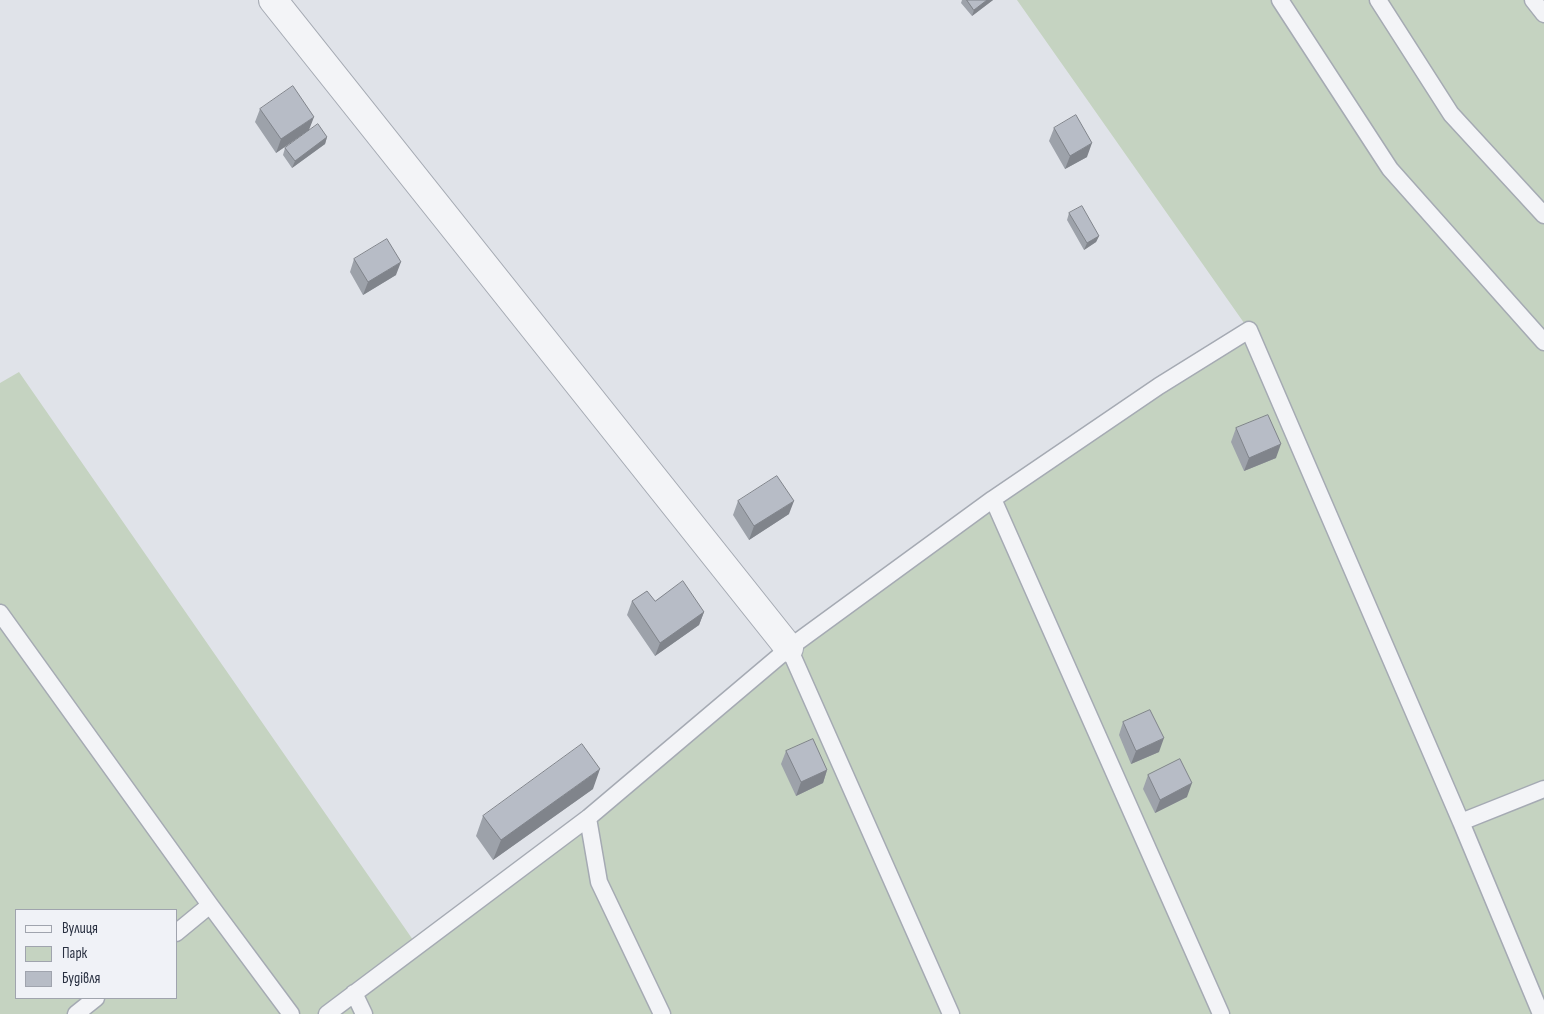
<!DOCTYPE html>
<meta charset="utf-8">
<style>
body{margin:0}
#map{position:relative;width:1544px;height:1014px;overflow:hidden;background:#e0e3e9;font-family:"Sofia Sans Condensed",sans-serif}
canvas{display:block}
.legend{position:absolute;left:15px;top:909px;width:162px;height:90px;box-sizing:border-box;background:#f0f2f7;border:1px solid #a0a4ae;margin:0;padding:6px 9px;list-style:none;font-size:15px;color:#293041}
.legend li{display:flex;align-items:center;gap:10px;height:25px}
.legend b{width:25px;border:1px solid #a0a4ae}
</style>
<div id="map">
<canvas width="1544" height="1014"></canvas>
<ul class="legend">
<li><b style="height:6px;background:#f3f4f7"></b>Вулиця</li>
<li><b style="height:14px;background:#c5d3c1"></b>Парк</li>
<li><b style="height:14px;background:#b7bcc6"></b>Будівля</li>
</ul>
</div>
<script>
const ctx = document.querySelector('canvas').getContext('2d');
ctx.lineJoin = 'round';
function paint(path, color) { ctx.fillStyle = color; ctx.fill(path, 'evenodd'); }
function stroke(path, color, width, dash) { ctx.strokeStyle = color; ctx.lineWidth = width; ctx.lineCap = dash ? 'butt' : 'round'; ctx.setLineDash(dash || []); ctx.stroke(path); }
paint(new Path2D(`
 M1017,0H1544V1014H0V383L19,372L420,950L786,661L1159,386L1249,330ZM16,910H176V998H16Z`), '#c5d3c1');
const lane = new Path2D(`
 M1280,0L1390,169L1544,342
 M1378,0L1451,114L1544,215
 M1533,0L1544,14
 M993,499L1221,1014
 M0,613L210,905L291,1014
 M789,648L951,1014
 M588,818L599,882L662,1014
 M176,933L210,905
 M354,993L364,1014
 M76,1014L96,998
 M327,1014L588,818L789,648L993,499L1159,386L1249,330L1461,822
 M1541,1014L1461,822L1544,789`);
const street = new Path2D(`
 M273,0L789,648`);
stroke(lane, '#a5aab3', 19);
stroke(street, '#a5aab3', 30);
stroke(lane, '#f3f4f7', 16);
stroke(street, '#f3f4f7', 28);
paint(new Path2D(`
 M962,0H993L972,16L961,3Z
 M260,109L309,130L276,153L255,122Z
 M1054,128L1087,157L1065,169L1049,141Z
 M327,137L325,144L292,168L283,155L285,148Z
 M1069,213L1099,236L1096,242L1084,250L1067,220Z
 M354,259L396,275L363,295L350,272Z
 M1236,428L1276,458L1244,471L1231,442Z
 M738,501L789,514L749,540L733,515Z
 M632,601H655L704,612L699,625L655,656L627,615Z
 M1123,722L1159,752L1131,764L1119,735Z
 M786,751L827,770L823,783L796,796L781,764Z
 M1148,775L1187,797L1155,813L1143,789Z
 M593,789L493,860L476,836L483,816Z`), '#9da2aa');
paint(new Path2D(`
 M987,0H993L972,16L974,10Z
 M314,117L309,130L276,153L281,139Z
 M327,137L325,144L292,168L295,161Z
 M1092,143L1087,157L1065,169L1070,156Z
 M1099,236L1096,242L1084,250L1087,243Z
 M401,262L396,275L363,295L368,282Z
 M1281,444L1276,458L1244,471L1249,458Z
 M794,501L789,514L749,540L754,526Z
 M704,612L699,625L655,656L660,643Z
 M1164,738L1159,752L1131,764L1136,751Z
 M600,769L593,789L493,860L501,840Z
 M827,770L823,783L796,796L801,782Z
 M1192,783L1187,797L1155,813L1160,800Z`), '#80848b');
const building = new Path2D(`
 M967,0H987L974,10Z
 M293,86L314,117L281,139L260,109Z
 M1076,115L1092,143L1070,156L1054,128Z
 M318,124L327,137L295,161L285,148Z
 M1082,206L1099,236L1087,243L1069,213Z
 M387,239L401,262L368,282L354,259Z
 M1268,415L1281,444L1249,458L1236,428Z
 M777,476L794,501L754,526L738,501Z
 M683,581L704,612L660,643L632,601L647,591L655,601Z
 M1150,710L1164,738L1136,751L1123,722Z
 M813,739L827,770L801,782L786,751Z
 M582,744L600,769L501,840L483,816Z
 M1180,759L1192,783L1160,800L1148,775Z`);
paint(building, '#b7bcc6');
stroke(building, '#80848b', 1);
</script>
